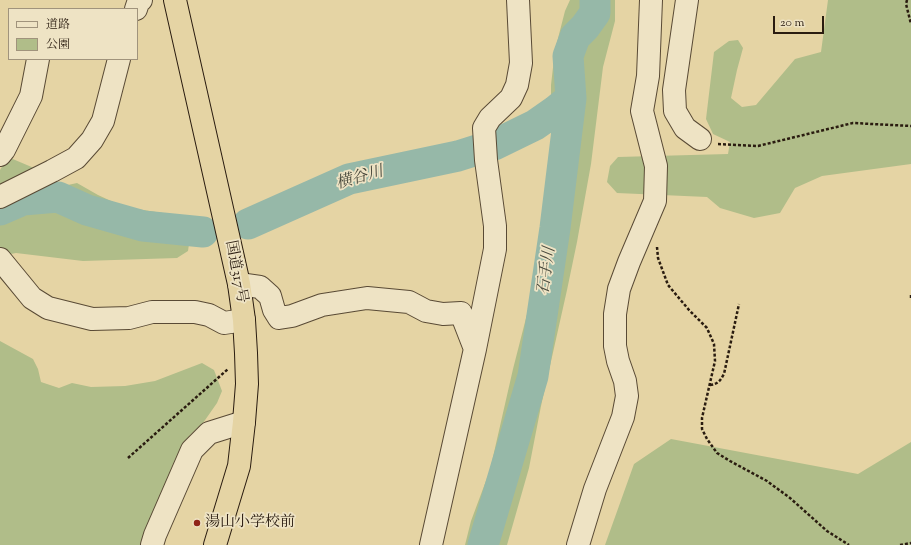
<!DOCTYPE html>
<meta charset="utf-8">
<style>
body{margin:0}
#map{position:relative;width:911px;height:545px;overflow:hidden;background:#e5d4a4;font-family:"Sorts Mill Goudy","Noto Serif JP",serif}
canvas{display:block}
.legend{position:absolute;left:8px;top:8px;width:130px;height:52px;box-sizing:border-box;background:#eee3c4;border:1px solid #a0937c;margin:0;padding:5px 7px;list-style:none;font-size:12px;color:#2a1c10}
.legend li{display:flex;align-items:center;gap:8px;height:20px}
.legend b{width:20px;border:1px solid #a0937c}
.scale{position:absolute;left:773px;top:16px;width:51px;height:18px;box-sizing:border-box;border:2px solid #2a1c10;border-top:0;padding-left:5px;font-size:12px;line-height:14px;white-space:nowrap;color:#2a1c10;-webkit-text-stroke:3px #eee3c4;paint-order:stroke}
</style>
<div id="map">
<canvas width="911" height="545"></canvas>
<ul class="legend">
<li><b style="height:5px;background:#eee3c4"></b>道路</li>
<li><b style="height:11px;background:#b0bd89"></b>公園</li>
</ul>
<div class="scale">20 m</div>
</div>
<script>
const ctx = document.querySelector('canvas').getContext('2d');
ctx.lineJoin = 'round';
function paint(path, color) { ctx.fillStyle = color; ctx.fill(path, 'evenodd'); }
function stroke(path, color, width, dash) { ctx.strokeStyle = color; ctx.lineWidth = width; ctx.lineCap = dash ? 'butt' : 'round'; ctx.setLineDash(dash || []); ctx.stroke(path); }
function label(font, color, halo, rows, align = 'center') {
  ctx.font = font + ' "Sorts Mill Goudy","Noto Serif JP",serif'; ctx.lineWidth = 3.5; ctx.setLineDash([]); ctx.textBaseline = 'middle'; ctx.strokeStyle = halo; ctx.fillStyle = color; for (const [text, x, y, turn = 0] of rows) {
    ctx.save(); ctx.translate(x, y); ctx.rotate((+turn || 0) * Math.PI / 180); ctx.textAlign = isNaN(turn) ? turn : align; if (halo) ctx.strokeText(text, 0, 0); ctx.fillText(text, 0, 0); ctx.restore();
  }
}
paint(new Path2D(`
 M570,0H615V21L603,67L591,164L577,242L567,290L541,406L529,468L507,545H465L471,521L490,470L513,369L536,279L547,207L553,156L551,133V85L555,50L565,11Z
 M828,0H911V164L822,176L795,188L780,213L754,218L720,208L707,197L617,193L607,182L610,166L618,157L728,154L730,142L713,134L706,119L714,52L729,41L738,40L743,48L737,70L731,98L742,107L756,105L795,59L821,52Z
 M8,157L34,168L36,186L45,190L77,183L98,195L124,207L169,214L186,221L189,244L188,251L177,258L83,261L16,253L0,256V170Z
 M0,341L33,359L38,369L41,382L59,388L72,383L91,387L125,386L155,381L202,363L214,370L222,391L217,403L203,423L190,435L173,464L159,505L146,545H0Z
 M671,439L858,474L911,442V545H605L634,464Z`), '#b0bd89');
stroke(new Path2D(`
 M494,145L535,125L555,111L571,98
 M0,210L23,200L58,197L87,210L143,226L203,232
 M248,224L349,179L458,156L477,150
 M483,545L533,376L555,228L571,98L568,56L575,37L585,27L595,13V0`), '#96b8a8', 31);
const minor = new Path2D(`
 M687,0L674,90L675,111L685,128L700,139
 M136,9L139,0H141
 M0,155L4,150L31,96L38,59
 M0,197L52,171L76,158L92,140L103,121L119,59
 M0,259L32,298L48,308L92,319L129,318L152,312H195L209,315L224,323L244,320
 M239,284L260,287L270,296L274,310L279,318L292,316L322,305L367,298L409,302L426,311L443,314L461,313L475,349
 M152,545L155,535L192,450L209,433L244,422
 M431,545L475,349L495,249V226L486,160L484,128L490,118L511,98L517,85L521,63L518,0
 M578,545L595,489L623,417L627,396L625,381L618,361L615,346V314L619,289L629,262L655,201L656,166L642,111L648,76L651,0`);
const highway = new Path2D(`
 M175,0L239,284L244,320L246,353L247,384L244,422L239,466L215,545`);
stroke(minor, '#594a35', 24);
stroke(highway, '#2a1c10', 24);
stroke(new Path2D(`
 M907,0L906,4L911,24
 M718,144L758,146L853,123L911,126
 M657,247L658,258L668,285L689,310L707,328L714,344L715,361L702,418V429L707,439L717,453L730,461L767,481L790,498L827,531L849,545
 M911,295V298
 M710,385C718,384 720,381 724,374L739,304
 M128,458L228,369
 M900,545L911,543`), '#2a1c10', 2.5, [3, 2]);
stroke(minor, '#eee3c4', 22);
stroke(highway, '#e5d4a4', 22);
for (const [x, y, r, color] of [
 [197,523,4,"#8f2418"]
]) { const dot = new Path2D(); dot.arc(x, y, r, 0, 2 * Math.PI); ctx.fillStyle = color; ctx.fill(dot); stroke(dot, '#eee3c4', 1.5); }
label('15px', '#2a1c10', '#eee3c4', [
 ["国道317号",235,272,79]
]);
label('15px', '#2a1c10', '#eee3c4', [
 ["湯山小学校前",205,523]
], 'left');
label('italic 16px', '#4a4b3e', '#eee3c4', [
 ["横谷川",360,179,-16],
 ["石手川",548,271,-82]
]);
</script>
